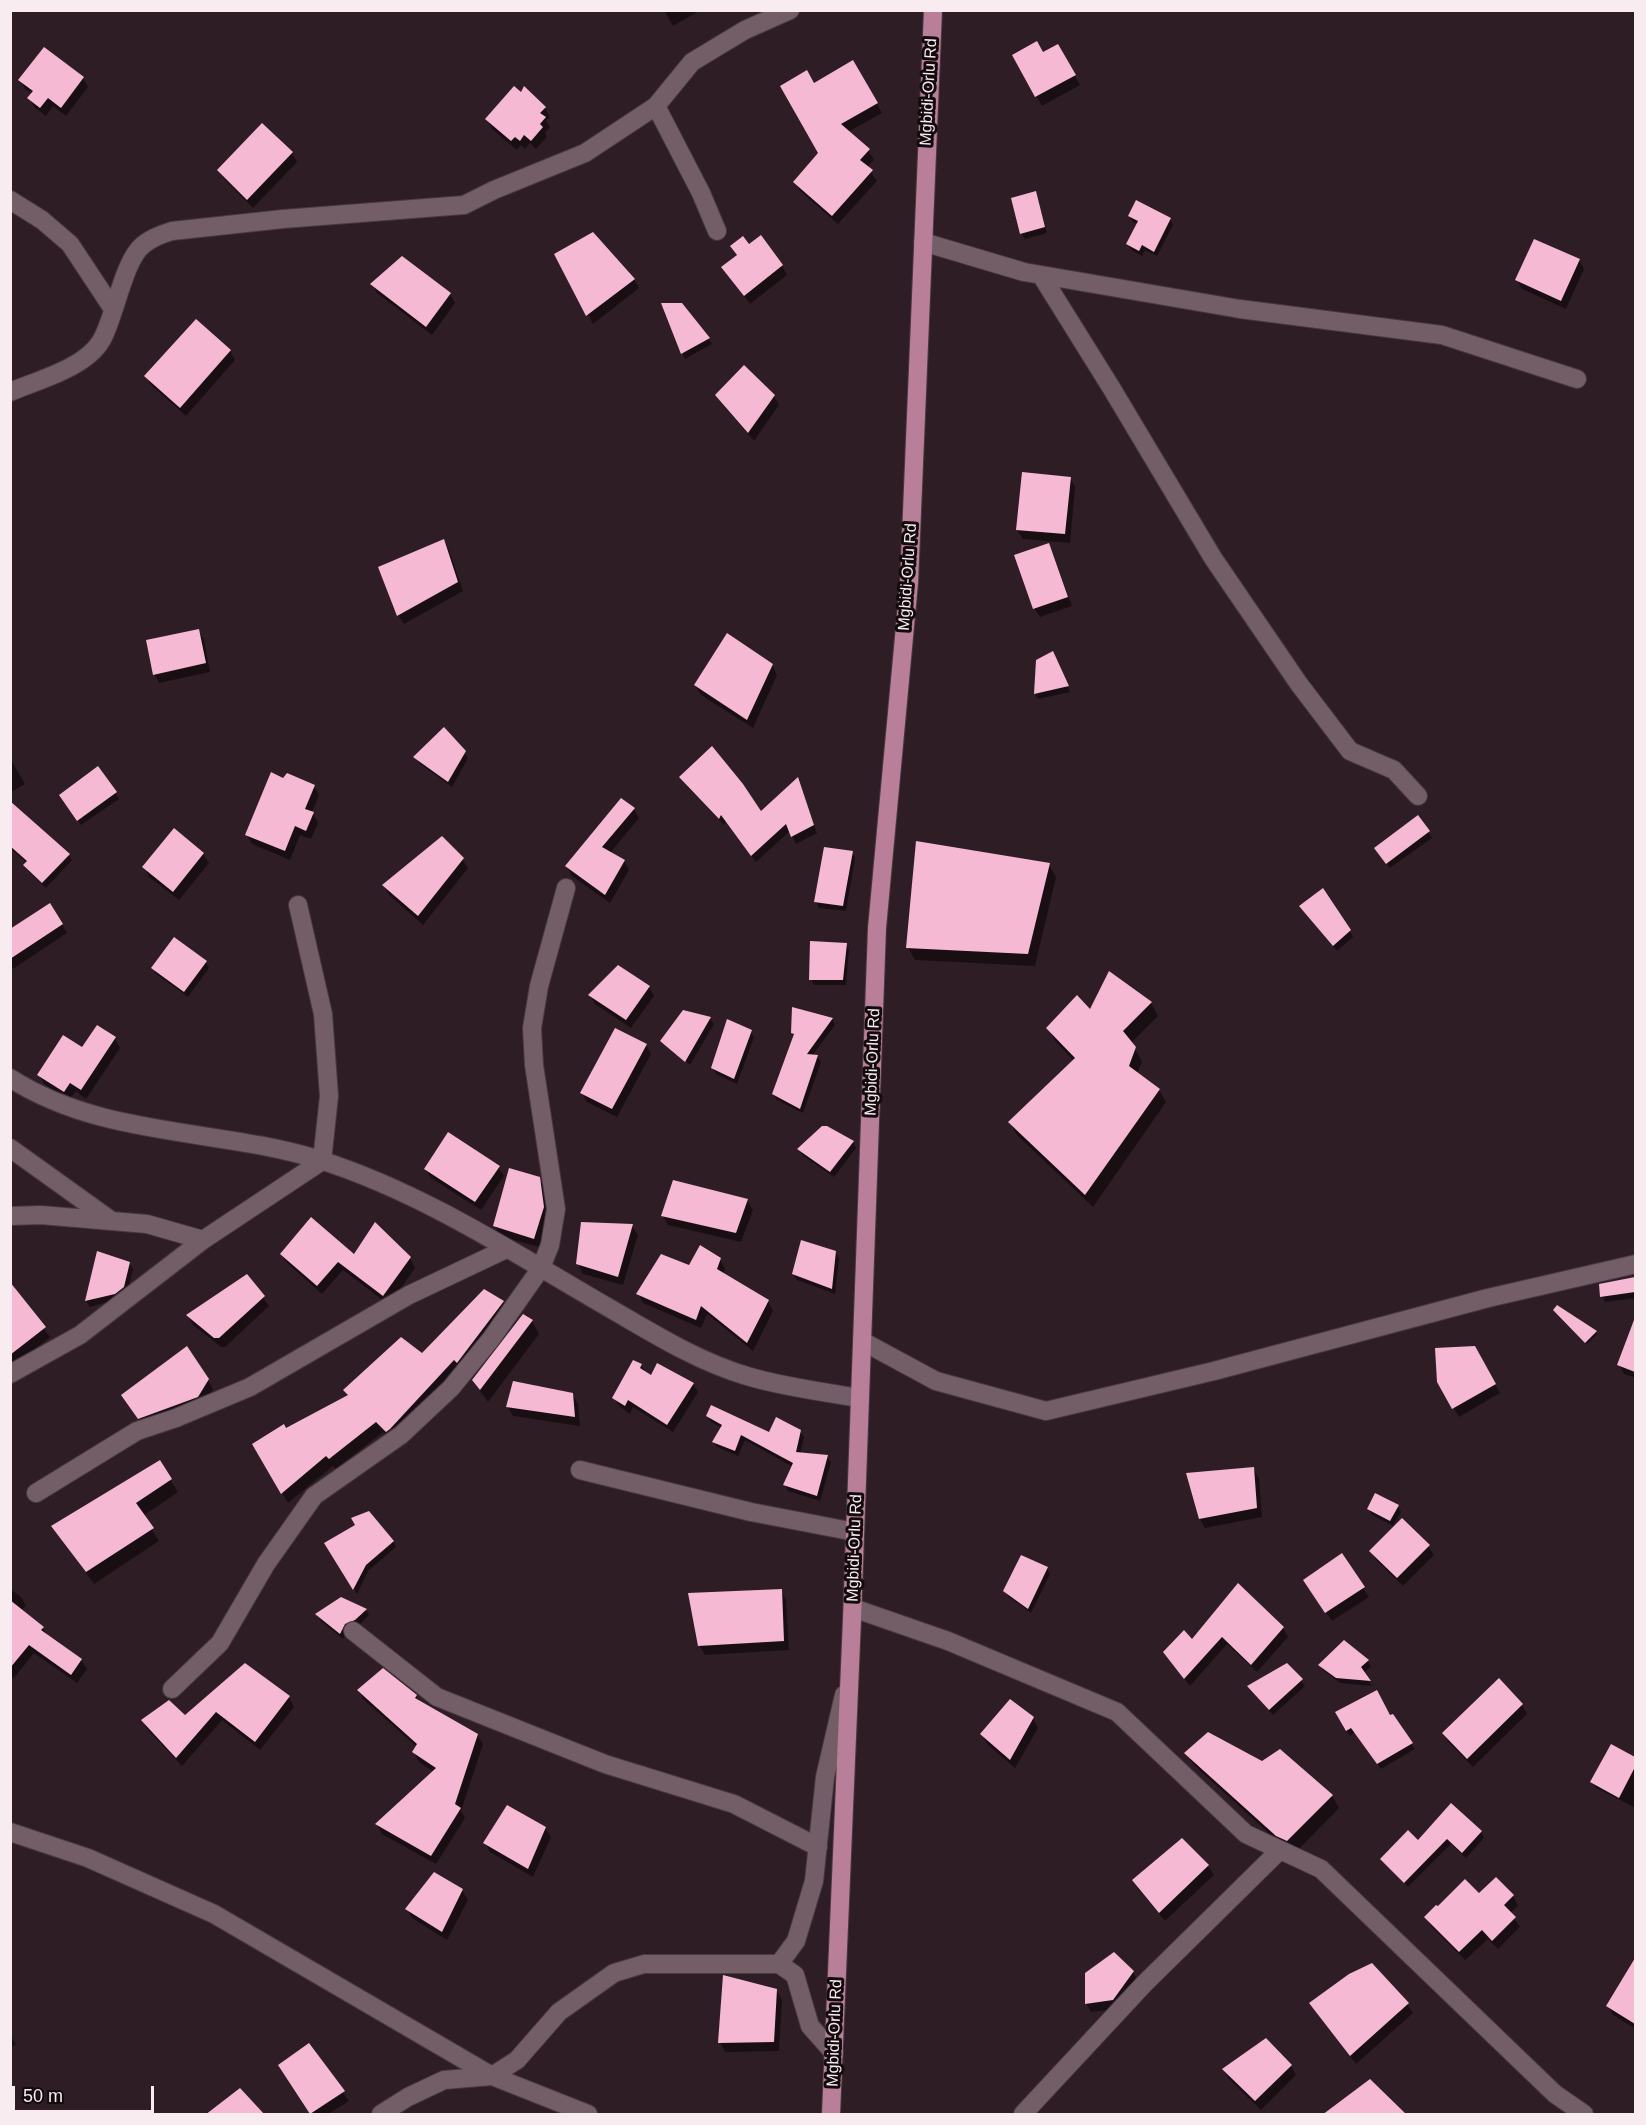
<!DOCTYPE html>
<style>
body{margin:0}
#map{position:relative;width:1646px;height:2125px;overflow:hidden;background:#2f1d25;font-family:Helvetica,sans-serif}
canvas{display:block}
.frame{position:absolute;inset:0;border:12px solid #f8ecf0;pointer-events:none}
.scale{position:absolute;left:12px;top:2086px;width:142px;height:27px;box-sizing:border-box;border:3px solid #f8ecf0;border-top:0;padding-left:8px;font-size:18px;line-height:21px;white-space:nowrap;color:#f8ecf0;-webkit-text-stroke:4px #120a0d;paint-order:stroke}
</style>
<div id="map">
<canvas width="1646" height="2125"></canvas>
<div class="frame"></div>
<div class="scale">50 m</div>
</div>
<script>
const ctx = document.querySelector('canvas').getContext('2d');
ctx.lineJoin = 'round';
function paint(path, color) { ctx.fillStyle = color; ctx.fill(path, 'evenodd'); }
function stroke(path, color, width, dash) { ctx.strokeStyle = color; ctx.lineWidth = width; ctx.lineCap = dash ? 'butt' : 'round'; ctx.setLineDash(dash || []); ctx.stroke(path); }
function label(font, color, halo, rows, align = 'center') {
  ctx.font = font + ' Helvetica,sans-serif'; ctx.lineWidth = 6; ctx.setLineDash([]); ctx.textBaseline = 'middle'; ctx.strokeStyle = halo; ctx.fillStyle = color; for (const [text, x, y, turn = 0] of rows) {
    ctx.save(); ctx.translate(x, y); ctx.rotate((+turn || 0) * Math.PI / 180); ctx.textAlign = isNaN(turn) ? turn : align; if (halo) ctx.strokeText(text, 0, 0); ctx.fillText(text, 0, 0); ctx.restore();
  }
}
paint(new Path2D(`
 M664,10H701L673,26Z
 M1058,46L1080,85L1042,106L1014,56L1043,54Z
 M853,62L882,113L848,132L868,150L874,160L867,167L877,181L838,224L800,191L795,182L820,153L814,85Z
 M83,78L88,87L66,116L53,106L46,116L35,108L29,98L32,94L25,89L20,80Z
 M545,108L550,117L546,121L550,127L545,133L547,137L536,149L530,143L525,149L521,145L517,150L492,129L487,119Z
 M262,125L292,153L297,162L253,208L224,179L218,170Z
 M1035,193L1038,199L1047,233L1025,239L1021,233Z
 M1129,216L1170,219L1173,225L1157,256L1145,250L1142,256L1131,250L1128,244L1138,224L1133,222Z
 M749,246L782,266L787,275L750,304L723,267L737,256L732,247Z
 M556,255L634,279L639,288L593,324Z
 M1579,260L1584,269L1566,309L1522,289L1517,280Z
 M372,284L450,294L455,303L432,335L377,293Z
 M663,304L709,339L712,344L685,359Z
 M230,351L235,360L186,416L151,385L146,376Z
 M717,396H774L779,405L754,441L723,405Z
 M1070,478L1075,487L1070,543L1023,539L1017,530Z
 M444,540L449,550L463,591L404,624L398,615Z
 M1048,545L1053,554L1072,606L1040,617L1034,608Z
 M199,631L204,640L210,672L159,683L154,674Z
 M1056,659L1070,692L1038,699L1035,694Z
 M772,665L777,675L753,728L701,695L695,685Z
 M464,752L468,758L452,787L419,763L415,757Z
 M10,758L25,784L10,793Z
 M681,777L760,813L797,780L817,833L796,844L790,831L756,862L726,821L724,825L686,785Z
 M284,779L314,786L319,795L312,812L318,823L311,839L300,835L290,860L252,844L247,835Z
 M115,793L119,799L81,825L64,801Z
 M622,800L634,809L639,818L610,853L624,861L629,870L610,903L572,876L567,867Z
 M10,806L69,855L72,860L46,888L28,871L25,865L27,863L10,848Z
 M1428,832L1432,838L1390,868L1380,854Z
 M852,852L855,858L846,911L819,908L816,902Z
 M203,854L209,863L179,900L149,877L144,867Z
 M462,859L468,868L423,925L389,895L384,886Z
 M1049,865L1056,877L1035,966L915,960L908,948Z
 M1301,907L1350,931L1353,937L1337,951Z
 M62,924L67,933L13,969L10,965V931Z
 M846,944L849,950L846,985H814L811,979Z
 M206,962L209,968L188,997L156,974L153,968Z
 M649,987L654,996L631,1028L595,1004L590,995Z
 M1151,1003L1158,1016L1131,1043L1142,1061L1137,1074L1159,1090L1166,1102L1093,1207L1017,1135L1010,1123L1074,1061L1055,1041L1048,1028L1090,1012Z
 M684,1012L710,1019L714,1024L690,1065L664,1042V1045L662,1041Z
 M832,1019L835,1025L812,1056L817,1057L821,1062L803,1113L777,1100L773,1094L795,1037L792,1033Z
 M750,1031L754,1037L737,1084L716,1074L713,1068Z
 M115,1039L120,1048L86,1099L76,1091L69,1100L44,1084L39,1075L82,1049Z
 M646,1045L651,1054L617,1117L587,1102L582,1093Z
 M853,1142L856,1148L834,1177L802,1155L799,1150Z
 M498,1167L504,1176L481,1210L431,1178L425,1169Z
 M539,1179L544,1188L549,1217L539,1247L500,1236L495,1226Z
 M747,1200L753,1210L741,1242L668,1225L663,1216Z
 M632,1226L638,1235L623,1285L583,1274L578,1264Z
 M835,1252L839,1258L835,1294L797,1280L793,1274Z
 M98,1253L129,1263L133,1269L127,1293L118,1299L90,1307L86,1301Z
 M281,1254L410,1258L415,1268L389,1305L343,1270L322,1294L287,1263Z
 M720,1260L725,1269L723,1275L768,1301L773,1311L753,1351L707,1314L701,1328L643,1303L638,1294L690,1267Z
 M247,1276L269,1306L225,1347H221L193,1325L188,1316Z
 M1636,1279V1298L1605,1302L1602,1296L1600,1285Z
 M13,1287L50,1337L16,1364L10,1365V1289Z
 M503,1302L509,1313L393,1441L383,1432L336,1469L333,1466L288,1503L254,1445L286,1430L348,1396L345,1390L422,1355Z
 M1556,1312L1596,1332L1597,1334L1587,1344Z
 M523,1316L532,1321L539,1334L488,1402L473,1381Z
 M1632,1329H1636V1378L1624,1374L1619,1364Z
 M1474,1348L1500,1393L1459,1417L1438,1382Z
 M641,1365L646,1373L651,1377L693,1384L698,1392L673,1432L633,1407L630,1414L619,1406L614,1398Z
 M208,1380L213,1389L203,1406L145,1427L128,1405Z
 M572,1394L578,1404L580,1426L513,1416L508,1407Z
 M707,1416L770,1434L800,1431L804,1437L800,1454L827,1457L831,1462L820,1501L788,1491L785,1485L793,1467L745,1440L738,1456L717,1447L714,1442L722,1428L711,1422Z
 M159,1462L178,1492L143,1516L159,1541L94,1584L53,1527Z
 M1253,1469L1259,1478L1262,1517L1205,1528L1200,1519Z
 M1398,1506L1401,1512L1393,1526L1372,1515L1369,1509Z
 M393,1541L396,1547L368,1571L357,1594L326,1543Z
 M1428,1546L1434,1555L1403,1586L1376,1560L1371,1551Z
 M1047,1568L1050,1574L1031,1613L1009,1597L1005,1591Z
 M1238,1585L1283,1628L1288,1637L1257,1672L1227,1644L1190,1686L1170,1661L1192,1642Z
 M1363,1588L1369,1597L1332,1621L1310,1589Z
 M10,1589L21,1597L26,1606L21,1610L43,1628L48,1637L81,1660L87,1669L77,1683L34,1653L14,1678L10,1676Z
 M781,1591L786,1600L789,1650L705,1655L699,1645Z
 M366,1610L369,1615L358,1626L347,1629L343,1639L320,1620L317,1615Z
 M1368,1661L1371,1667L1363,1673L1372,1686L1340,1683L1323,1670L1320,1665Z
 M1286,1664L1305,1686L1273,1715L1249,1687Z
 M245,1665L289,1697L294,1707L260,1750L222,1720L182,1766L148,1730L143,1721L185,1717Z
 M359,1691L416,1696L419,1701L477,1735L483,1744L461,1811L465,1818L436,1864L382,1834L377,1825L434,1772L419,1762L414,1752L417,1747L364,1700Z
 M1522,1705L1527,1714L1473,1767L1449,1743L1444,1734Z
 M1337,1713L1390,1717L1415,1749L1381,1769L1355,1732L1350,1736Z
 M1033,1718L1038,1728L1015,1768L987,1744L982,1734Z
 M1612,1746L1636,1759V1808L1596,1788L1592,1782Z
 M1186,1753L1332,1796L1339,1808L1295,1853L1285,1848L1194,1765Z
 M545,1828L551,1837L533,1877L490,1852L485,1843Z
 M1481,1832L1484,1838L1466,1858L1451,1844L1408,1887L1382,1859L1418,1842Z
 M1208,1866L1214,1875L1165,1921L1139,1890L1134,1881Z
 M435,1874L462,1890L468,1900L447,1940L412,1918L407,1909Z
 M1496,1879L1513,1896L1518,1906L1510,1913L1520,1927L1498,1949L1488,1939L1465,1960L1431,1926L1426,1917L1479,1895Z
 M1631,1968L1636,1971V2029L1613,2015L1608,2006Z
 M1133,1972L1138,1981L1118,2009L1091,2012L1086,2003Z
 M776,1990L782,2000L779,2051L725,2052L720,2042Z
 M1311,2004H1407L1413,2013L1356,2064Z
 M10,2035L16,2044L10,2048Z
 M1265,2040L1291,2066L1296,2075L1261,2110L1229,2079L1224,2070Z
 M308,2045L349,2101L328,2114H311L285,2074Z`), '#0007');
paint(new Path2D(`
 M1037,41L1043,52L1058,44L1076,75L1035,97L1012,55Z
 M44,47L84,77L61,108L48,98L40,108L27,98L33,91L18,80Z
 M853,60L878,103L841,124L870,149L860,160L873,170L832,216L793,182L818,153L780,86L807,70L814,83Z
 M514,86L521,92L524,86L546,107L540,113L546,117L540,124L543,127L531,141L524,135L520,141L515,137L511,141L485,119Z
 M262,123L293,152L247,200L217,170Z
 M1036,191L1045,227L1020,234L1011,198Z
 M1136,200L1171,218L1154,252L1142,245L1139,251L1126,244L1138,221L1128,216Z
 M593,232L635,279L586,316L554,254Z
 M761,235L783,265L744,296L721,267L737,255L730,246L743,236L749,244Z
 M1534,239L1580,259L1561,301L1515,280Z
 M402,256L451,293L426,327L370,284Z
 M661,303H682L710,338L681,354Z
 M196,319L231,350L180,408L144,376Z
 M744,365L775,395L748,433L715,395Z
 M1022,472L1071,477L1065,534L1016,530Z
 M444,539L458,582L397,616L378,567Z
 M1049,543L1068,597L1033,609L1014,555Z
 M199,629L206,663L153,675L146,640Z
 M727,633L773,664L747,720L694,685Z
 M1053,651L1069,686L1034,694L1036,660Z
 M444,727L466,751L448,782L413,757Z
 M712,746L743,784L761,811L798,777L814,825L791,837L786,824L751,856L721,815L719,819L679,777Z
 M98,766L117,792L77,821L59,795Z
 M271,772L283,778L287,773L315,785L305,809L314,812L306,831L295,826L285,851L245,835Z
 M621,798L635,808L602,847L625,860L605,895L565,866Z
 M10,801L70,854L42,883L23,865L27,861L10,846Z
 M1418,815L1430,831L1386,864L1374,848Z
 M174,828L204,853L173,892L142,867Z
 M442,836L464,858L418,916L382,885Z
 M916,841L1050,863L1028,954L906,948Z
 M824,847L853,851L843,906L814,902Z
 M1323,888L1351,930L1333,946L1299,906Z
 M50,903L63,924L10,959V929Z
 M174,937L207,961L184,992L151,968Z
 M810,941L847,943L843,980H809Z
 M618,965L650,986L626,1020L588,995Z
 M1109,971L1152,1002L1123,1031L1136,1047L1129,1066L1160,1089L1085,1195L1008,1122L1075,1058L1046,1028L1077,995L1090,1009Z
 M792,1007L833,1018L807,1054L818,1055L800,1109L772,1094L794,1034L791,1033Z
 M683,1010L711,1017L685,1062L660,1041Z
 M727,1019L752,1030L734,1079L711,1068Z
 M97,1025L116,1037L81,1090L70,1083L64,1092L37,1075L63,1035L82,1047Z
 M615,1028L647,1044L612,1109L580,1093Z
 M822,1126H827L854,1141L830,1172L797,1149Z
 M448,1132L500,1166L475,1202L424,1169Z
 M509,1168L540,1177L544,1207L534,1239L493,1226Z
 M673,1180L748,1199L736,1233L661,1216Z
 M311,1217L354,1254L375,1222L411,1257L383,1296L338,1262L317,1286L280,1254Z
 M581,1222L633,1224L618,1277L576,1264Z
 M801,1240L836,1251L832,1289L792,1274Z
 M700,1245L721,1258L717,1269L769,1300L747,1343L701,1306L696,1320L636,1294L661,1254L689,1265Z
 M97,1251L130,1262L124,1287L115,1294L85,1301Z
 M247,1274L265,1296L219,1338H214L186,1315Z
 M1635,1277V1292L1600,1297L1599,1284Z
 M10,1282L46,1327L10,1355Z
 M484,1289L504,1301L457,1363L454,1360L390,1429L386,1432L376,1422L329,1459L326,1456L281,1494L252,1444L284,1424L286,1428L348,1395L343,1390L401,1337L422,1353Z
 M1557,1305L1597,1331L1585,1343L1553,1310Z
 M523,1314L533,1320L480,1390L472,1380Z
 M1634,1320L1635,1321V1372L1617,1365Z
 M187,1346L209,1379L198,1397L138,1419L121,1395Z
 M1475,1346L1496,1384L1452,1409L1437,1382L1435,1348Z
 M633,1360L642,1364L640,1368L651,1375L657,1363L694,1383L667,1425L628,1400L625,1406L612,1398Z
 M513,1381L573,1393L575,1417L506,1407Z
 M711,1405L769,1432L776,1417L801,1430L796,1452L828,1455L817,1496L783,1485L793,1463L741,1435L735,1451L712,1442L722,1425L706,1416Z
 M160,1460L172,1479L136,1503L154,1528L86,1572L51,1526Z
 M1254,1467L1257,1508L1199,1519L1186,1473Z
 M1375,1493L1399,1505L1390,1521L1367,1509Z
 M369,1511L394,1541L366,1565L353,1590L324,1543L355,1525L351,1518Z
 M1402,1518L1430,1545L1397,1578L1369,1551Z
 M1342,1553L1365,1587L1325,1613L1303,1580Z
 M1021,1555L1048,1567L1028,1609L1003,1591Z
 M1238,1583L1284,1627L1251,1665L1222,1637L1184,1679L1163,1652L1184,1630L1192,1639Z
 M782,1589L784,1641L698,1646L688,1593Z
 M341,1597L367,1609L355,1620L345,1624L340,1634L315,1614Z
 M10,1600L44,1627L41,1630L82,1659L71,1675L29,1645L10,1668Z
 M1344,1640L1369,1660L1361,1667L1371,1681L1336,1678L1318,1665Z
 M245,1663L290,1696L255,1742L216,1712L176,1758L141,1720L169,1700L185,1715Z
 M1287,1663L1303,1679L1269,1710L1247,1686Z
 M383,1668L417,1695L415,1698L478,1734L455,1804L461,1808L431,1856L375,1824L436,1768L412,1752L417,1744L357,1690Z
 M1499,1678L1523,1704L1467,1759L1442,1733Z
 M1377,1690L1390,1715L1393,1714L1413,1743L1377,1764L1351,1728L1346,1731L1335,1712Z
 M1010,1699L1034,1717L1010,1760L980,1734Z
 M1208,1732L1262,1761L1280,1749L1333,1795L1287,1841L1276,1836L1184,1753Z
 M1611,1744L1635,1757V1767L1619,1798L1590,1782Z
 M1451,1803L1482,1831L1462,1853L1447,1839L1404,1883L1380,1859L1408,1830L1418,1840Z
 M507,1805L546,1827L528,1869L483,1843Z
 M1182,1838L1209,1865L1159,1913L1132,1880Z
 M434,1872L463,1889L442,1932L405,1909Z
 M1496,1877L1514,1895L1504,1905L1516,1917L1492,1941L1482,1930L1459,1952L1424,1917L1436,1905L1438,1906L1465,1879L1479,1893Z
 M1114,1952L1134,1971L1113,2000L1085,2004V1973Z
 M1635,1958V2024L1606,2006Z
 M1372,1963L1409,2003L1350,2056L1309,2003L1349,1974Z
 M723,1975L777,1989L774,2042L718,2043Z
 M1266,2038L1292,2065L1255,2101L1222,2069Z
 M309,2043L345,2091L310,2114L278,2065Z
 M1370,2079L1407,2115H1322Z
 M240,2088L265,2115H205Z`), '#f5b9d3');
const minor = new Path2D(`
 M656,106L701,193L717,231
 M10,200L42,220L70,244L113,309
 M923,242L1024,272L1240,309L1442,335L1577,379
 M1041,275L1112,389L1213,558L1299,684L1350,751L1394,770L1418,796
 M10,392C38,380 85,368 101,341C115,318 123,261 143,245C151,238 162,234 172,231L283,219L464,205L494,190L585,153L656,106L692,62L745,30L790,10
 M10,1078C103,1138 218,1128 320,1160C424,1193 517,1255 611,1309C654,1334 699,1362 747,1376C783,1387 824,1392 860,1398
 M10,1148L109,1219
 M10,1216L41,1215L147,1224L203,1240
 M862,1341L936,1381L1046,1411L1214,1371L1488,1298L1636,1264
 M10,1374L80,1335L203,1240L322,1161L329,1096L323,1014L298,905
 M580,1470L751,1512L855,1532
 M36,1493L137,1431L176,1418L250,1387L409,1295L506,1249
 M853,1608L948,1641L1117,1712L1246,1834L1321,1869L1555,2094L1584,2114
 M353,1631L437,1697L605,1764L734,1804L818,1847
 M172,1689L220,1643L266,1564L314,1496L401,1435L451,1388L491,1339L541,1268L550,1245L556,1209L534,1065L532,1028L539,986L566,888
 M10,1832L88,1858L214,1914L492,2076L588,2114
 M779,1964L796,1941L814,1881L825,1777L844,1695
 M381,2114L408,2097L444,2080L492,2076L517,2060L559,2012L614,1973L644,1964H779L795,1975L810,2026L834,2053
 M1023,2114L1144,1984L1280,1850`);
const major = new Path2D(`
 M831,2114L852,1619L877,928L909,583L933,10`);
stroke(minor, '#483940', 20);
stroke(major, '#483940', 20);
stroke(minor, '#735e67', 18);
stroke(major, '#b97e98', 18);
label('16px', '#f8ecf0', '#120a0d', [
 ["Mgbidi-Orlu Rd",929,92,-87],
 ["Mgbidi-Orlu Rd",908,577,-86],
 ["Mgbidi-Orlu Rd",873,1062,-88],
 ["Mgbidi-Orlu Rd",855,1548,-88],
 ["Mgbidi-Orlu Rd",835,2033,-88]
]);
</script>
